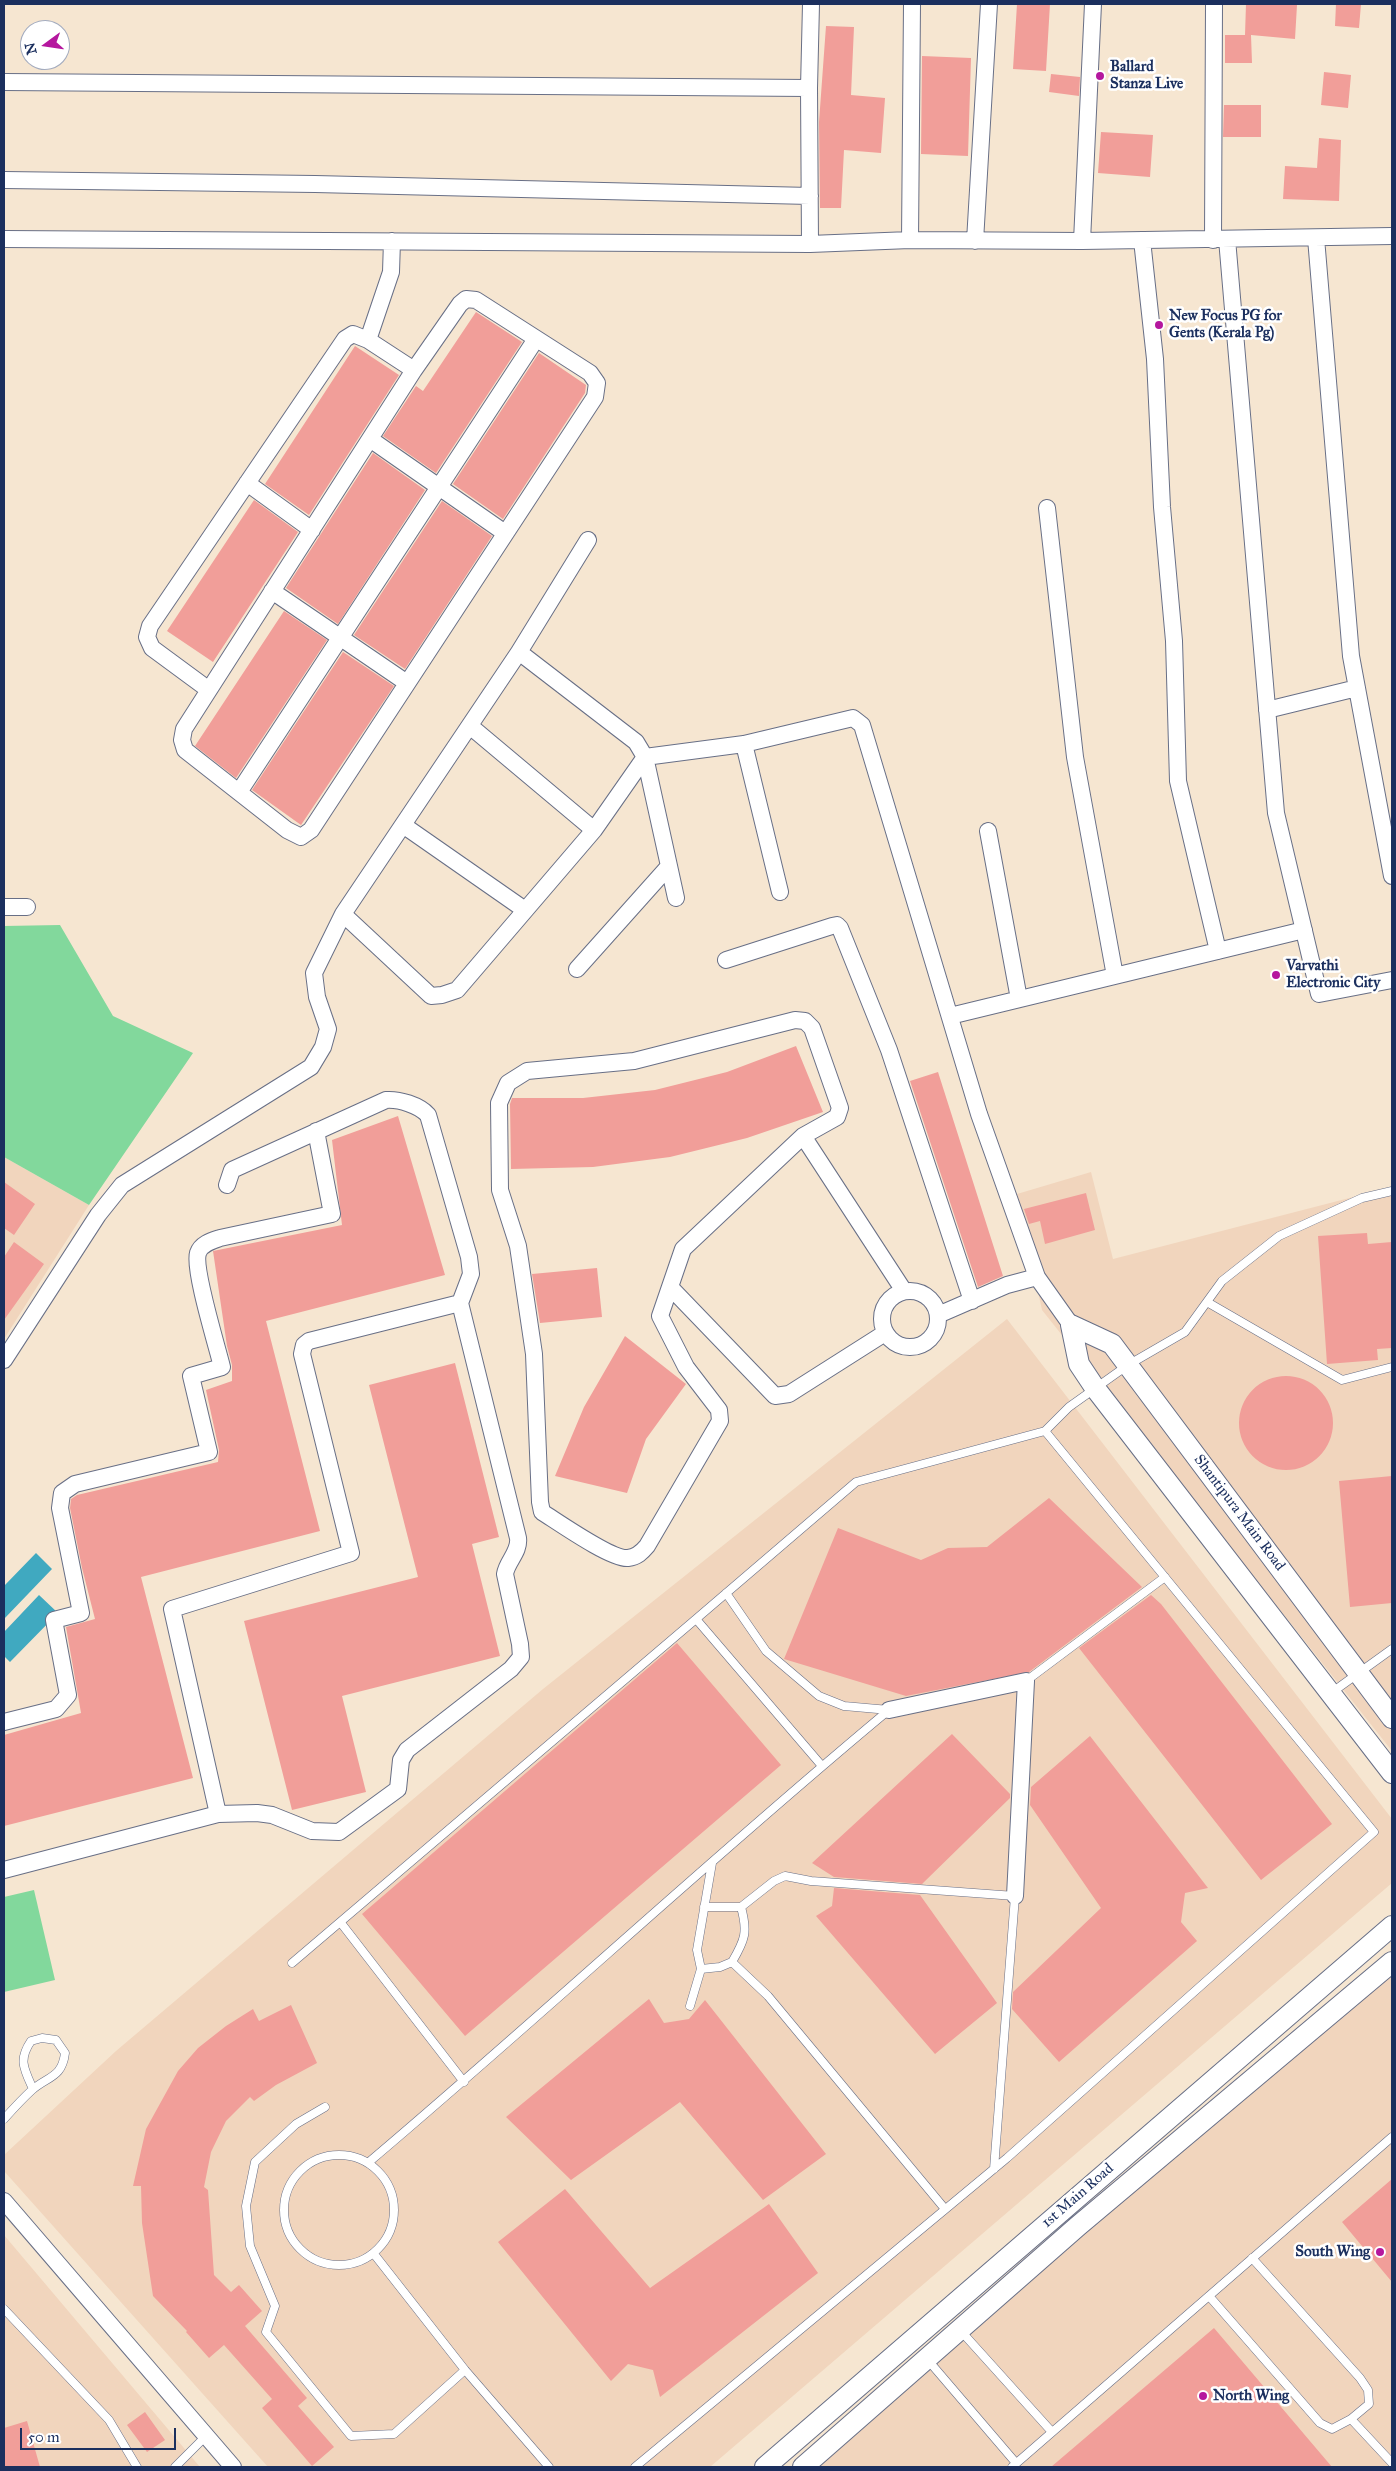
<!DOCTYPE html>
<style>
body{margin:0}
#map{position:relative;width:1396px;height:2471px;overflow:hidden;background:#f6e6d1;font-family:"IM FELL Great Primer",serif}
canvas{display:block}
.frame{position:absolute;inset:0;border:5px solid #1b2f5e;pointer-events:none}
.north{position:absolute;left:20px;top:20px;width:50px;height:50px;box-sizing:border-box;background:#fff;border:1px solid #a4acbf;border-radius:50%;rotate:256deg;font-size:14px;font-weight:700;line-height:20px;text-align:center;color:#1b2f5e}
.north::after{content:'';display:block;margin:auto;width:18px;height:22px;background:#b5179e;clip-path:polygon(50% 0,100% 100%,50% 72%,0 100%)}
.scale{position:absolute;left:20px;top:2428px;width:156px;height:22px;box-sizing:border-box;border:2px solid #1b2f5e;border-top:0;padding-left:6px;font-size:15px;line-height:18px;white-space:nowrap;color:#1b2f5e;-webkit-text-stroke:4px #fff;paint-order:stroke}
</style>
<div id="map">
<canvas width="1396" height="2471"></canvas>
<div class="frame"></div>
<div class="north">N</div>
<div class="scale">50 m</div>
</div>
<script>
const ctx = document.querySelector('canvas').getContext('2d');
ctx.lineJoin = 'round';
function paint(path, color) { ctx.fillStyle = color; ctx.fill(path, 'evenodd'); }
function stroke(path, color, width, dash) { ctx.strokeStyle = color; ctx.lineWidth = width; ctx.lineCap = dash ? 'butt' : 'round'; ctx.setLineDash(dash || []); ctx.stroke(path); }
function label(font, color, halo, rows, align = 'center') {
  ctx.font = font + ' "IM FELL Great Primer",serif'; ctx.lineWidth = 5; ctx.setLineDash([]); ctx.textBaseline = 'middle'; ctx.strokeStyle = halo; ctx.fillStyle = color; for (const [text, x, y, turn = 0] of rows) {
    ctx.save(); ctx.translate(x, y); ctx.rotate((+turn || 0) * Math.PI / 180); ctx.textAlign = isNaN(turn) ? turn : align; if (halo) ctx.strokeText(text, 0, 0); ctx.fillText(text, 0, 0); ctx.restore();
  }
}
paint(new Path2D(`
 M4,1157L89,1205L4,1339Z
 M1091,1172L1113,1259L1392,1187V1751L1042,1310L1017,1194Z
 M1007,1319L1392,1819V1883L710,2467H268L4,2171V2155L116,2051L543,1689Z
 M1392,1966V2467H815Z
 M4,2235L200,2467H4Z`), '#f1d5bd');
paint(new Path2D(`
 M60,925L113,1016L193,1053L89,1205L4,1157V926Z
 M34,1890L55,1980L4,1992V1897Z`), '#82d89c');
paint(new Path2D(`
 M36,1553L52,1569L4,1619V1586Z
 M39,1595L58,1613L10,1662L4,1656V1632Z`), '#40a9c0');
paint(new Path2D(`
 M1017,4H1050L1046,71L1013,69Z
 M1246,4L1297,5L1295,39L1251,35L1252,63H1225V35H1245Z
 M1336,4H1361L1359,28L1335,26Z
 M826,26L854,27L851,95L885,98L881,153L844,150L841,208H820L819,122Z
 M922,56L971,58L968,156L921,154Z
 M1324,72L1351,75L1348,108L1321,105Z
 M1051,74L1080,77L1079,96L1049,92Z
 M1224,105H1261V137H1223Z
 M1101,132L1153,135L1150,177L1098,173Z
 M1319,138L1341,140L1339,201L1283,199L1285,166L1317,168Z
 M476,312L522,342L436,473L383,436L416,386L423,391Z
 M355,346L399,375L309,515L265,484Z
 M539,353L586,385L585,393L503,519L453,484Z
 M373,453L425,490L338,624L286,588Z
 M254,500L298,532L213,662L167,631Z
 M442,501L492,536L405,669L354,635Z
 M284,611L327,640L236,778L195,746Z
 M343,652L394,686L301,825L252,790Z
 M796,1046L823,1112L747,1138L670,1157L593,1167L511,1169L510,1104L512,1098H583L655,1090L727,1072Z
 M938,1072L1003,1276L978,1287L910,1081Z
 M398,1116L445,1275L266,1321L320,1531L141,1577L193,1778L4,1826V1735L81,1713L66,1627L95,1619L82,1568L70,1508L71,1499L77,1495L218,1462L219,1450L206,1390L232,1381V1365L227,1346L213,1251L342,1225L332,1140Z
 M4,1182L35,1204L14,1235L4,1228Z
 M1086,1193L1095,1230L1045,1244L1040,1221L1029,1224L1024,1209Z
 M1367,1233L1368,1244L1392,1242V1348L1377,1349L1378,1360L1327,1364L1318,1236Z
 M14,1242L44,1264L4,1320V1257Z
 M597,1268L602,1317L540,1323L532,1274Z
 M625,1336L686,1384L646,1439L627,1493L555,1476L584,1407Z
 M455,1363L499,1537L472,1544L500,1656L342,1696L366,1792L292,1810L244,1621L418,1577L369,1385Z
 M1239 1423a47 47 0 1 1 94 0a47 47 0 1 1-94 0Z
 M1392,1476V1603L1350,1607L1339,1481Z
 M1049,1498L1142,1587L1029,1672L906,1696L784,1659L838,1528L921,1560L948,1548L987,1547Z
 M1151,1595L1161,1604L1332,1824L1261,1880L1079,1648Z
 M677,1643L781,1765L465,2036L362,1914Z
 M952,1734L1010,1794V1798L922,1884L834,1877L812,1863Z
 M1090,1736L1208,1888L1185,1893L1181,1922L1197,1941L1059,2062L1012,2009L1013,1992L1101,1908L1030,1805L1031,1787Z
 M834,1888L920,1895L997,2003L935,2054L816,1916L832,1906Z
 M649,1999L664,2023L689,2019L705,2000L826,2154L763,2200L680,2102L571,2180L506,2117Z
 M291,2005L317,2063L276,2085L254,2101L250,2097L226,2121L211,2152L204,2187L208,2190L214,2275L231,2292L239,2285L262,2311L245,2326L307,2398L298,2406L334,2447L312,2466L262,2408L272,2399L224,2345L209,2358L186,2332L187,2331L153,2296L142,2223L141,2186H133L146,2129L178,2071L198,2048L226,2026L253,2009L259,2021Z
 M1392,2179V2282L1342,2222Z
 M565,2189L650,2288L769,2204L818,2273L660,2397L653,2370L628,2364L611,2381L498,2242Z
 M1214,2328L1332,2467H1051Z
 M145,2412L165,2440L147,2452L127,2425Z
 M27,2421L40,2467H4V2428Z`), '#f19e99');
const service = new Path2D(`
 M1207,1302L1342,1380L1392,1367
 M1045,1431L1069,1407L1128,1365L1185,1332L1222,1281L1279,1236L1362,1198L1392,1191
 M726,1593L766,1651L819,1696L844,1706L889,1710
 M1026,1681L1165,1577
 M1331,1693L1392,1649
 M704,1907H741
 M341,1923L464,2082
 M292,1963L696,1619
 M701,1969L697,1950L712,1863
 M690,2006L701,1969L720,1967L732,1962
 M325,2107L296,2124L255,2162L246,2206L250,2246L275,2306L266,2332L351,2436L394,2434L465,2370
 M4,2119C13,2109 22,2099 32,2090C48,2076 62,2078 65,2053L56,2040L42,2038L31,2041C18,2060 24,2069 33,2089
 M284 2210a55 55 0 1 1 110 0a55 55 0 1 1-110 0Z
 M369,2162C544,2014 712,1857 889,1710
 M945,2209L768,1996L732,1962C745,1940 748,1932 741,1907L774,1881L785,1876L811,1881L1015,1896L994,2169
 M374,2254L465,2370L549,2467
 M1209,2296L1320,2423L1332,2429L1351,2419L1369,2404L1368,2390L1360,2378L1252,2258
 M4,2309L109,2420L137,2467
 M960,2330L1052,2432
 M927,2359L1016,2463
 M1351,2419L1392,2463
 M175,2467L206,2436
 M635,2467L1007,2158L1374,1832L1045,1431L856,1482L696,1619L822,1766
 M1012,2467L1392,2137`);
const minor = new Path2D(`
 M4,82L809,88L810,244L910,240L1082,241L1392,236
 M809,88L811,4
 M4,180L315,184L810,196
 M1316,238L1351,656L1392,876
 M4,239L810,244
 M1227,239L1276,813L1319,994L1392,980
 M910,240L912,4
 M1142,240L1155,359L1162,507L1174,641L1178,781L1218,951
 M1213,240L1214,4
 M975,241L989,4
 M1082,241L1093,4
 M368,340L391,272L392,241
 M370,439L505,533
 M247,483L312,530
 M1047,508L1075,757L1115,976
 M272,591L407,683
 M519,652L588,540
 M209,690L152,648L147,637L150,626L345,339L353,334L368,340L414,370L184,729L182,740L185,750L287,830L301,837L311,830L595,397L597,383L590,373L476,300L466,299L460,304L414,370
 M1267,710L1357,688
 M470,726L594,830
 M744,744L780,892
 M239,792L536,339
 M403,825L525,910
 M988,831L1019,999
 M669,866L676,898
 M4,907H27
 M726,960L832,926L837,925L840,928L889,1050L972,1301
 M577,969L669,866L645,757L636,742L519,652L343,914L431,996L442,995L457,990L594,830L645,757L744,744L853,718L862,725L979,1114L1037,1277L1071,1325
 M950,1016L1304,930
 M795,1020L805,1021L812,1028L840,1108L837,1117L803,1136L683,1249L660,1316L686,1367L719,1410L720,1421L647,1546C642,1552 637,1557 628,1558C612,1560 558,1522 542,1512L540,1502L534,1354L518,1246L500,1190L499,1103L508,1083L527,1071L634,1061Z
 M803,1136L904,1291
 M670,1287L775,1396L789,1394L885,1333
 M882 1319a28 28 0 1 1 56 0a28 28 0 1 1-56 0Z
 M938,1315L1007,1285L1037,1277
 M4,1360L98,1215L122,1185L311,1067L323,1047L328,1029L317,997L314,973L343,914
 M889,1710L1026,1681L1015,1896
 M4,1722L56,1709L68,1695L54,1620L81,1613L60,1508L62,1493L75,1484L209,1452L191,1376L222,1367C217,1346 193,1269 198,1253C201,1244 211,1241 220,1238L332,1214L316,1131
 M218,1814L257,1813L272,1815L312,1831L339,1832L398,1789L401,1760L407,1750L511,1669L521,1657L520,1644L505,1574C507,1561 520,1552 518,1538L460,1303L471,1274L469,1257L428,1115C419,1105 399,1099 386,1100L232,1170L227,1185
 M4,1870L218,1814L172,1609L351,1553L302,1354L304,1345L309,1341L460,1303
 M4,2201L233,2467`);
const tertiary = new Path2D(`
 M1071,1325L1079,1364L1095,1388L1392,1773
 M1071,1325L1112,1344L1392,1718
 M765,2467L1392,1926
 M803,2467L1078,2226L1392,1962`);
stroke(service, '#686f86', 9);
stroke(minor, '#686f86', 18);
stroke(tertiary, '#686f86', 22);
stroke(service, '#fff', 8);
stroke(minor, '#fff', 16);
stroke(tertiary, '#fff', 20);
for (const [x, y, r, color] of [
 [1100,76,5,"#b5179e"],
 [1159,325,5,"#b5179e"],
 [1276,975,5,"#b5179e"],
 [1380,2252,5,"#b5179e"],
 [1203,2396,5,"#b5179e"]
]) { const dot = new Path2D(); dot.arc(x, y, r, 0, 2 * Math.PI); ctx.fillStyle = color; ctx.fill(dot); stroke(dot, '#fff', 2); }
label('bold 15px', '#1b2f5e', '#fff', [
 ["Ballard",1110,67],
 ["Stanza Live",1110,84],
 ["New Focus PG for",1169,316],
 ["Gents (Kerala Pg)",1169,333],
 ["Varvathi",1286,966],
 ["Electronic City",1286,983],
 ["South Wing",1370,2252,"right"],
 ["North Wing",1213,2396]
], 'left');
label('15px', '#1b2f5e', '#fff', [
 ["Shantipura Main Road",1239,1513,53],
 ["1st Main Road",1078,2196,-41]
]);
</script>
